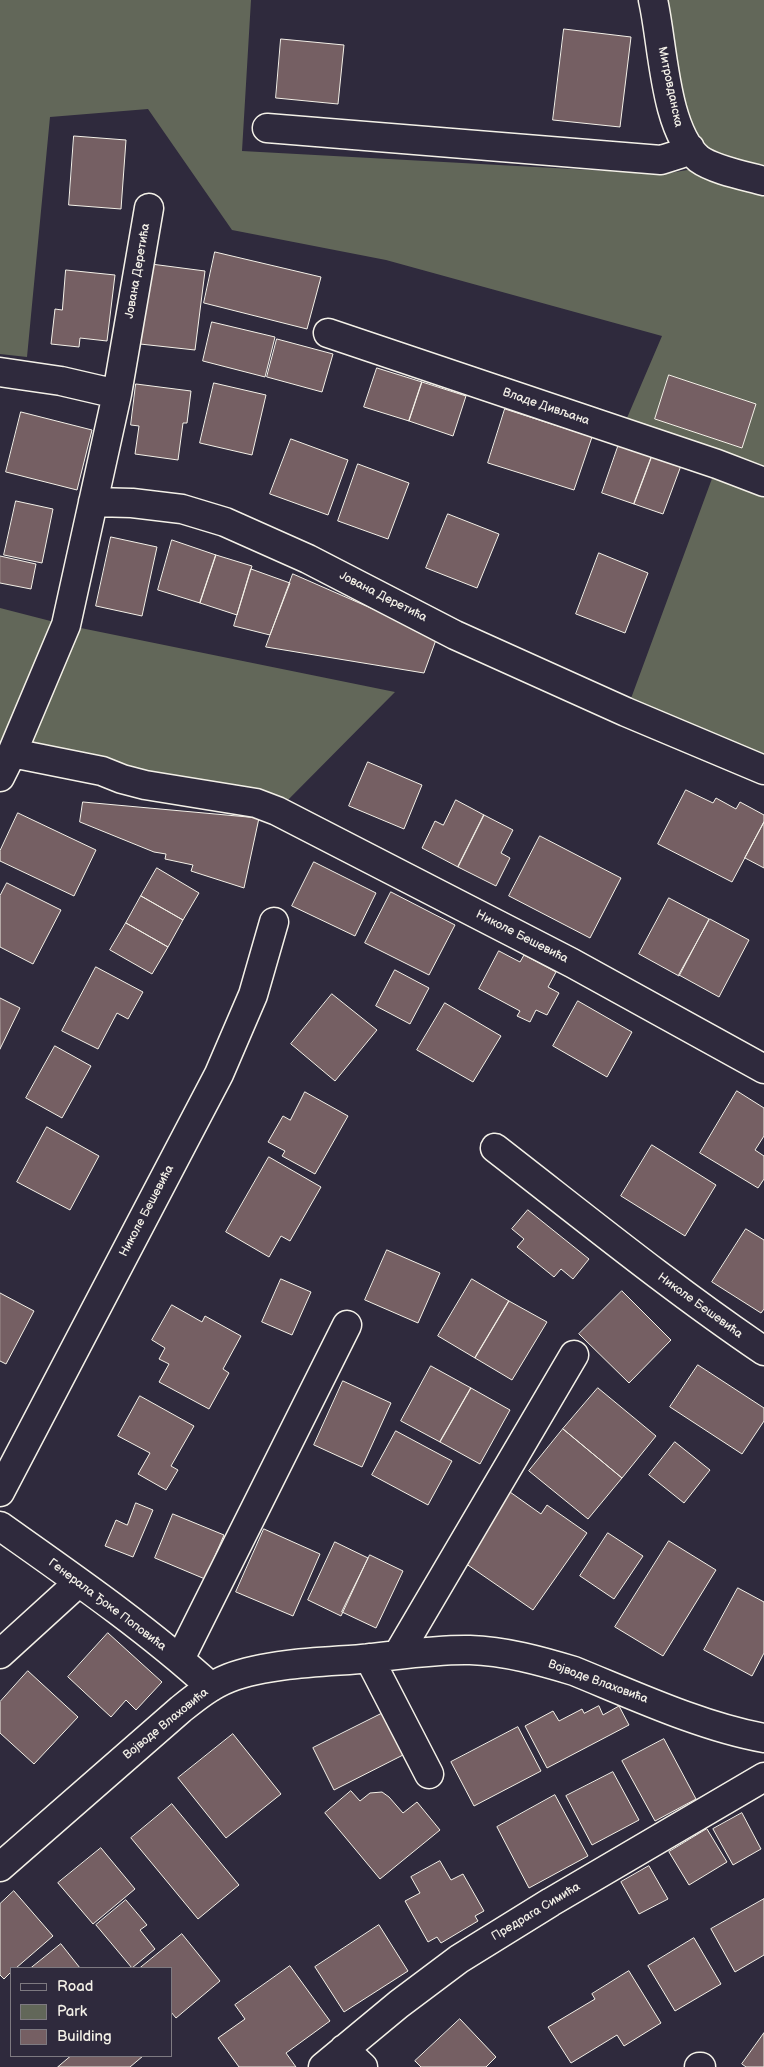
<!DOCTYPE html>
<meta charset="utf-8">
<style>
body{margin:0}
#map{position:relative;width:764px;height:2067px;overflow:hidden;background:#2f2a3d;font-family:"Balsamiq Sans",sans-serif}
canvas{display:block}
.legend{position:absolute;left:10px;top:1967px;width:162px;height:90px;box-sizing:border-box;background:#2f2a3d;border:1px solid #7e7a81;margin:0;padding:6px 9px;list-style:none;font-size:15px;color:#f4f1e8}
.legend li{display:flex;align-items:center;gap:10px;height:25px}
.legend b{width:25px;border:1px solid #7e7a81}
</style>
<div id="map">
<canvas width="764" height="2067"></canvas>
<ul class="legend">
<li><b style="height:6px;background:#2f2a3d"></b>Road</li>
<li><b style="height:14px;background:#626759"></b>Park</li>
<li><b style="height:14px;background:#755f63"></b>Building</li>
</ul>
</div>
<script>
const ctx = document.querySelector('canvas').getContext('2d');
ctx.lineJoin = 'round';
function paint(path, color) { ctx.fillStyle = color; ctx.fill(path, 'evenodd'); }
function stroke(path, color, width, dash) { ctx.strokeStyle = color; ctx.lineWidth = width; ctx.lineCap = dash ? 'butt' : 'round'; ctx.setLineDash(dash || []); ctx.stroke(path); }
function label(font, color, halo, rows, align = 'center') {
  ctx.font = font + ' "Balsamiq Sans",sans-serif'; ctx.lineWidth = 4; ctx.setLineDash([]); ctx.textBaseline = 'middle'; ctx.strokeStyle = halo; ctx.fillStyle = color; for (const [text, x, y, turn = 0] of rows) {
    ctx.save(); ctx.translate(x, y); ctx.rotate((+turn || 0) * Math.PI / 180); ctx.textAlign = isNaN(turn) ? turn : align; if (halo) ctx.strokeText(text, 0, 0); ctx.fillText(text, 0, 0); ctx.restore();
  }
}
paint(new Path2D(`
 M0,0H251L242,151L664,174L710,166L699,159L653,0H764V770L626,712L717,465L621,432L662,336L386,260L232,230L148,109L50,117L27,357L0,354Z
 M0,608L66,625L395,692L277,811L0,749Z`), '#626759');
const building = new Path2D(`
 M564,29L631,37L620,127L553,120Z
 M281,39L344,45L338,104L276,98Z
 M74,136L126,140L121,209L69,205Z
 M215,252L321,277L307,329L204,303Z
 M151,264L205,271L195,350L140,344Z
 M66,270L115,275L107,341L80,338L79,347L51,344L55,309L62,310Z
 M212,322L275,337L265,377L203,361Z
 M277,339L333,354L322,392L267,377Z
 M377,368L422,382L409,421L364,407Z
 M669,375L756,404L742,448L655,419Z
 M422,382L466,396L453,436L409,421Z
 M214,383L266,395L252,455L200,443Z
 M136,384L191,391L187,423H183L178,460L135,454L139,426L131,425Z
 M505,409L592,437L574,490L488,463Z
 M21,412L92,430L77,490L6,472Z
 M291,439L348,460L328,515L270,494Z
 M620,441L653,453L634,504L602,493Z
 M653,453L682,463L663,514L634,504Z
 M358,464L409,483L388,539L338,521Z
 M16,501L53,509L42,563L4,555Z
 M448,514L499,534L477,588L426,568Z
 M111,537L157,547L142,616L96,606Z
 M172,540L216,555L200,603L158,590Z
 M599,553L648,573L625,633L576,614Z
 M216,555L252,566L237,615L200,603Z
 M0,556L36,564L31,589L0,583Z
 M251,569L290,583L270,635L234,626Z
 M293,574L437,637L424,673L266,647Z
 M368,762L422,785L404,829L349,806Z
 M686,790L713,803L716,798L736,809L740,802L764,815V822L732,882L658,844Z
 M456,800L484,815L458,867L422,848L435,821L443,825Z
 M83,802L259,818L244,888L191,871L193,865L165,859L166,854L154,852L80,822Z
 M18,813L96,850L74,896L0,861V851Z
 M484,815L513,830L501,853L510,858L496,886L458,867Z
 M764,822V868L745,858Z
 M540,836L621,878L590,938L509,896Z
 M314,862L376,893L355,936L292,906Z
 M157,868L199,893L183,920L141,896Z
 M7,883L61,910L33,964L0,947V896Z
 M391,892L455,925L429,975L365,943Z
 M141,896L183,920L168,947L126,923Z
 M669,898L709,919L679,976L639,954Z
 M710,919L749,940L719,997L679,975Z
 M126,923L168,947L152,974L110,950Z
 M499,951L520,962L524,955L556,972L548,987L559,993L547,1015L536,1010L530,1022L517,1016L520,1011L479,989Z
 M96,967L143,992L128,1019L117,1013L98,1049L62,1031Z
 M395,970L429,988L410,1024L376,1006Z
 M332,994L377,1030L335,1081L291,1044Z
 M0,998L20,1008L0,1049Z
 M578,1001L632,1032L607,1077L553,1046Z
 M445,1003L501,1036L473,1082L417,1050Z
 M55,1046L91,1066L62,1118L26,1098Z
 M737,1091L764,1108V1136L755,1150L764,1156V1179L758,1188L700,1153Z
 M305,1092L348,1116L315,1174L282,1156L285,1151L268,1142L283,1116L290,1120Z
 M47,1127L99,1156L70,1210L17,1182Z
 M652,1145L716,1185L685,1236L621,1196Z
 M269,1157L321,1187L290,1241L281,1236L269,1257L226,1232Z
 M528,1210L589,1259L573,1279L561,1269L554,1277L517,1247L524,1239L512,1229Z
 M746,1229L764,1240V1309L761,1313L712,1282Z
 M387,1250L440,1273L418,1323L365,1300Z
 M281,1279L311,1292L292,1335L262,1322Z
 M472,1279L509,1301L475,1358L438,1336Z
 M622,1291L671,1340L629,1383L579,1334Z
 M0,1293L34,1311L6,1364L0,1361Z
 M509,1301L547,1322L512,1380L475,1358Z
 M172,1305L202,1322L205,1316L241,1336L223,1369L229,1373L209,1409L159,1382L169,1364L159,1359L165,1348L152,1340Z
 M698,1365L764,1408V1421L742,1454L670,1407Z
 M431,1366L471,1388L440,1442L401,1421Z
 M343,1381L391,1403L362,1467L314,1445Z
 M471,1388L510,1410L480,1464L440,1442Z
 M598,1388L656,1436L622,1478L563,1429Z
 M140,1396L194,1426L171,1466L178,1470L166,1490L138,1474L150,1453L118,1436Z
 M563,1429L622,1478L588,1519L529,1471Z
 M396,1431L452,1461L428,1505L372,1475Z
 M675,1442L710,1470L684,1503L649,1475Z
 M510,1492L541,1514L547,1505L587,1533L533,1610L462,1561Z
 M136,1503L153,1510L133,1557L105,1546L116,1520L127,1525Z
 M173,1514L224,1535L205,1579L155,1558Z
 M264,1529L320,1554L293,1616L236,1592Z
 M608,1533L643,1556L614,1599L580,1576Z
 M669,1541L716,1570L663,1656L615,1627Z
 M335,1542L368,1558L341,1616L308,1600Z
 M370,1555L403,1571L376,1628L342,1612Z
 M738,1588L764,1602V1653L752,1676L704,1650Z
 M108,1633L162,1682L136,1710L126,1700L111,1717L68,1677Z
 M28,1671L78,1717L34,1764L0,1733V1702Z
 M599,1706L603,1715L619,1706L629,1725L547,1768L525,1726L553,1711L559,1721L582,1709L584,1713Z
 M383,1713L403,1755L334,1790L313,1748Z
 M518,1727L541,1771L474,1806L451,1762Z
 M233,1734L281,1794L226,1838L178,1778Z
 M664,1739L696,1799L655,1821L622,1761Z
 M613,1772L639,1820L592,1845L566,1796Z
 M351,1791L360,1801L370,1793L382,1792L389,1797L403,1813L417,1802L440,1830L380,1879L325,1813Z
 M555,1795L588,1856L529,1888L497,1827Z
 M172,1804L239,1885L198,1919L131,1838Z
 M742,1813L761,1849L733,1865L713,1829Z
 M707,1829L727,1862L689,1885L669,1852Z
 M101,1848L135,1889L93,1924L58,1883Z
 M440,1861L451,1880L463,1874L484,1911L475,1916L478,1921L441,1943L437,1937L428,1942L405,1901L420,1893L411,1877Z
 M649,1866L668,1899L639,1914L621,1882Z
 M14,1891L53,1936L16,1968H11V1972L4,1979L0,1975V1904Z
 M764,1899V1955L735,1972L711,1929Z
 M126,1900L147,1925L140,1930L155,1949L132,1968L96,1925Z
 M379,1925L408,1971L344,2012L315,1967Z
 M182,1934L220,1981L176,2018L171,2012V1968H140Z
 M694,1938L721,1984L675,2011L648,1966Z
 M61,1944L80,1968H31Z
 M290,1966L330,2021L286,2053L296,2067H239L218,2038L245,2019L235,2005Z
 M629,1971L661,2023L624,2046L617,2035L571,2063L548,2027L595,1999L592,1994Z
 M460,2019L496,2057L486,2067H421L415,2061Z
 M764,2033V2067H746L742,2064Z
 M71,2056H143L130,2067H58Z`);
paint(building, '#755f63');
stroke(building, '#f4f1e8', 1);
const minor = new Path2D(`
 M653,0C663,43 664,130 699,159C714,170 746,176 764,181
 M267,128L661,160L680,154L690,148
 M328,333L717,464L764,482
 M0,372L61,381L117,394
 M93,502L132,503L182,509L225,522L308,559L455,635L626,712L764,770
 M12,753L102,771L122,779L145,785L256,803L277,811L572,963L764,1069
 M0,777L12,753L66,625L117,394L149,208
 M495,1148C584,1217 671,1288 764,1351
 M0,1492L219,1074L253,995L274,922
 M0,1526C72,1577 146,1628 211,1687
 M0,1654L78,1583
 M398,1654L574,1355
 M369,1658L429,1774
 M180,1659L347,1325
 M0,1867L181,1709C196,1697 211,1685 229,1678C262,1665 313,1662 349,1660C389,1657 430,1649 470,1650C505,1651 541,1661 574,1671C633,1695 702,1727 764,1738
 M344,2049L363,2067
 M323,2067L399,2004L459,1959L551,1902L764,1777
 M699,2067H701`);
stroke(minor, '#f4f1e8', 31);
stroke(minor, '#2f2a3d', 28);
label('12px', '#f4f1e8', '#2f2a3d', [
 ["Митровданска",670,87,78],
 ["Јована Деретића",138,271,-80],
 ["Владе Дивљана",546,407,19],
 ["Јована Деретића",383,597,27],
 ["Николе Бешевића",522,937,27],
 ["Николе Бешевића",147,1211,-62],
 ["Николе Бешевића",700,1306,36],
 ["Генерала Ђоке Поповића",107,1605,37],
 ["Војводе Влаховића",598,1682,20],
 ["Војводе Влаховића",166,1724,-39],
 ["Предрага Симића",536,1912,-31]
]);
</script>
